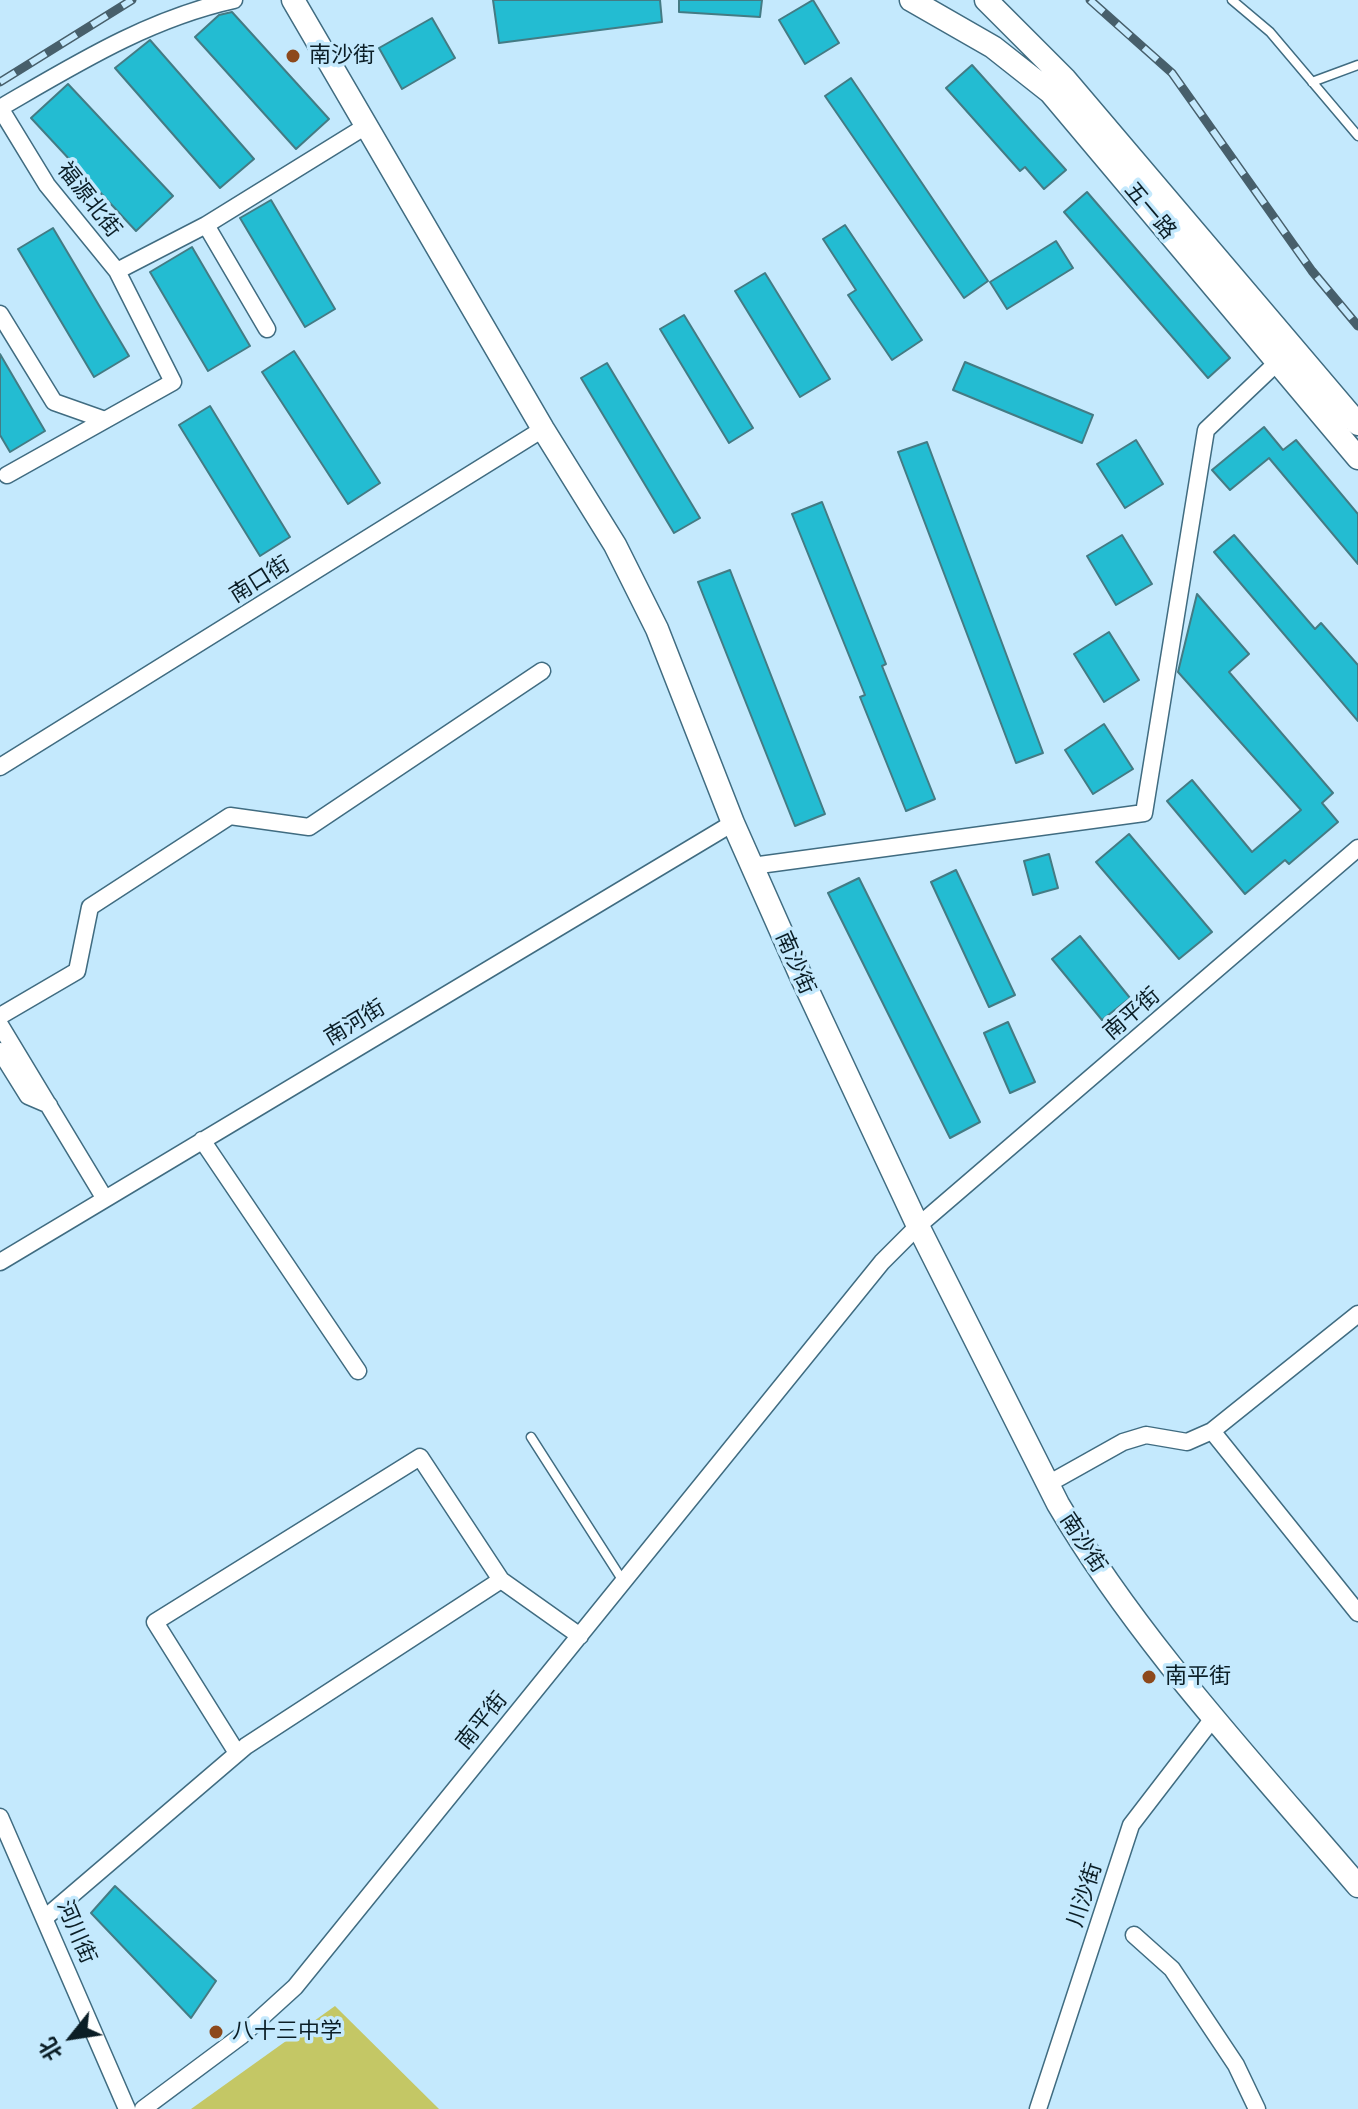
<!DOCTYPE html>
<meta charset="utf-8">
<style>
body{margin:0}
#map{position:relative;width:1358px;height:2109px;overflow:hidden;background:#c4e9fd;font-family:"Roboto Serif","Noto Sans SC",serif}
canvas{display:block}
.north{position:absolute;left:32px;top:1997px;width:80px;height:80px;-webkit-text-stroke:6px #c4e9fd;paint-order:stroke;rotate:240deg;font-size:22px;font-weight:700;line-height:32px;text-align:center;color:#0b1e26}
.north::after{content:'';display:block;margin:auto;width:28px;height:36px;background:#0b1e26;clip-path:polygon(50% 0,100% 100%,50% 72%,0 100%)}
</style>
<div id="map">
<canvas width="1358" height="2109"></canvas>
<div class="north">北</div>
</div>
<script>
const ctx = document.querySelector('canvas').getContext('2d');
ctx.lineJoin = 'round';
function paint(path, color) { ctx.fillStyle = color; ctx.fill(path, 'evenodd'); }
function stroke(path, color, width, dash) { ctx.strokeStyle = color; ctx.lineWidth = width; ctx.lineCap = dash ? 'butt' : 'round'; ctx.setLineDash(dash || []); ctx.stroke(path); }
function label(font, color, halo, rows, align = 'center') {
  ctx.font = font + ' "Roboto Serif","Noto Sans SC",serif'; ctx.lineWidth = 7; ctx.setLineDash([]); ctx.textBaseline = 'middle'; ctx.strokeStyle = halo; ctx.fillStyle = color; for (const [text, x, y, turn = 0] of rows) {
    ctx.save(); ctx.translate(x, y); ctx.rotate((+turn || 0) * Math.PI / 180); ctx.textAlign = isNaN(turn) ? turn : align; if (halo) ctx.strokeText(text, 0, 0); ctx.fillText(text, 0, 0); ctx.restore();
  }
}
paint(new Path2D(`
 M335,2006L439,2109H191Z`), '#c4c765');
const building = new Path2D(`
 M493,0H660L662,22L499,43Z
 M679,0H762L760,17L679,12Z
 M813,0L839,43L805,64L779,20Z
 M232,12L329,119L296,149L195,37L219,15Z
 M432,18L455,58L402,89L379,48Z
 M150,40L254,159L220,188L115,68Z
 M972,65L1066,170L1044,189L1025,167L1020,171L946,88Z
 M851,78L988,281L964,298L825,96Z
 M68,84L173,196L136,231L31,118Z
 M1087,192L1230,358L1208,378L1064,212Z
 M271,200L335,309L305,327L240,218Z
 M845,225L922,340L892,360L848,295L856,290L823,239Z
 M53,228L129,356L94,377L18,249Z
 M1056,241L1073,268L1007,309L990,282Z
 M192,247L250,346L208,371L150,272Z
 M765,273L830,379L800,397L735,291Z
 M684,315L753,428L729,443L660,329Z
 M294,351L380,483L348,504L262,372Z
 M0,354L45,431L10,452L0,435Z
 M965,362L1093,415L1082,443L953,390Z
 M607,363L700,518L674,533L581,378Z
 M210,406L290,537L260,556L179,425Z
 M1264,427L1283,450L1296,440L1358,514V564L1269,458L1230,490L1212,470Z
 M1136,440L1163,484L1125,508L1097,464Z
 M927,442L1043,753L1016,763L898,452Z
 M822,502L886,664L882,666L935,799L906,811L860,697L865,695L792,514Z
 M1122,535L1152,584L1116,605L1087,556Z
 M1234,535L1315,629L1321,623L1358,665V721L1214,552Z
 M730,570L825,814L795,826L698,582Z
 M1197,594L1249,654L1229,672L1333,793L1322,803L1338,822L1289,864L1285,860L1245,894L1167,801L1192,780L1252,852L1301,810L1178,672Z
 M1109,632L1139,680L1104,702L1074,654Z
 M1104,724L1133,769L1093,794L1065,750Z
 M1129,834L1212,932L1179,959L1096,862Z
 M1049,854L1058,888L1033,895L1024,861Z
 M956,870L1015,995L989,1007L931,882Z
 M859,878L980,1122L950,1138L828,893Z
 M1080,936L1130,998L1102,1020L1052,959Z
 M1008,1022L1035,1082L1010,1093L984,1033Z
 M115,1886L216,1981L191,2018L91,1913Z`);
paint(building, '#23bcd2');
stroke(building, '#447b84', 2);
const lane = new Path2D(`
 M1232,0L1270,32L1358,136
 M1312,82L1358,65
 M531,1437L623,1581`);
const street = new Path2D(`
 M117,271L206,225
 M0,314L54,402L105,420
 M267,329L206,225L366,126
 M7,475L173,382L117,271L47,185L0,108C76,64 148,19 234,0
 M0,767L543,429
 M752,866L1144,813L1206,430L1284,356
 M0,1016L77,971L90,907L230,816L309,827L542,671
 M0,1025L105,1199
 M0,1051L28,1096L49,1105
 M202,1140L358,1371
 M0,1262L733,823
 M1212,1431L1358,1613
 M1048,1484L1123,1442L1146,1435L1187,1442L1212,1431L1358,1314
 M237,1753L155,1622L420,1457L501,1580L580,1636
 M0,1817L127,2109
 M46,1917L246,1746L501,1580
 M1134,1935L1172,1969L1236,2065L1257,2109
 M143,2109L241,2036L295,1987L882,1262L918,1226L1358,848
 M1038,2109L1131,1825L1214,1717`);
const secondary = new Path2D(`
 M293,0L543,429L615,545L657,629L733,823L800,974L918,1226L1058,1504C1139,1642 1255,1765 1358,1886
 M911,0L993,47L1050,92L1358,458
 M986,0L1065,79L1358,424`);
stroke(lane, '#406c81', 11);
stroke(street, '#406c81', 19);
stroke(secondary, '#406c81', 25);
stroke(lane, '#fff', 8);
stroke(street, '#fff', 16);
stroke(secondary, '#fff', 22);
const rail = new Path2D(`
 M1090,0L1172,73L1312,271L1358,326
 M0,82L132,0`);
stroke(rail, '#475f6b', 9);
stroke(rail, '#c4e9fd', 6, [18]);
for (const [x, y, r, color] of [
 [293,56,8,"#8d491c"],
 [1149,1677,8,"#8d491c"],
 [216,2032,8,"#8d491c"]
]) { const dot = new Path2D(); dot.arc(x, y, r, 0, 2 * Math.PI); ctx.fillStyle = color; ctx.fill(dot); stroke(dot, '#c4e9fd', 3); }
label('22px', '#0b1e26', '#c4e9fd', [
 ["南沙街",309,56],
 ["南平街",1165,1677],
 ["八十三中学",232,2032]
], 'left');
label('22px', '#0b1e26', '#c4e9fd', [
 ["福源北街",89,200,52],
 ["五一路",1150,211,50],
 ["南口街",260,580,-32],
 ["南沙街",795,963,66],
 ["南平街",1132,1014,-41],
 ["南河街",355,1023,-31],
 ["南沙街",1083,1543,57],
 ["南平街",482,1721,-51],
 ["川沙街",1085,1895,-72],
 ["河川街",76,1932,67]
]);
</script>
